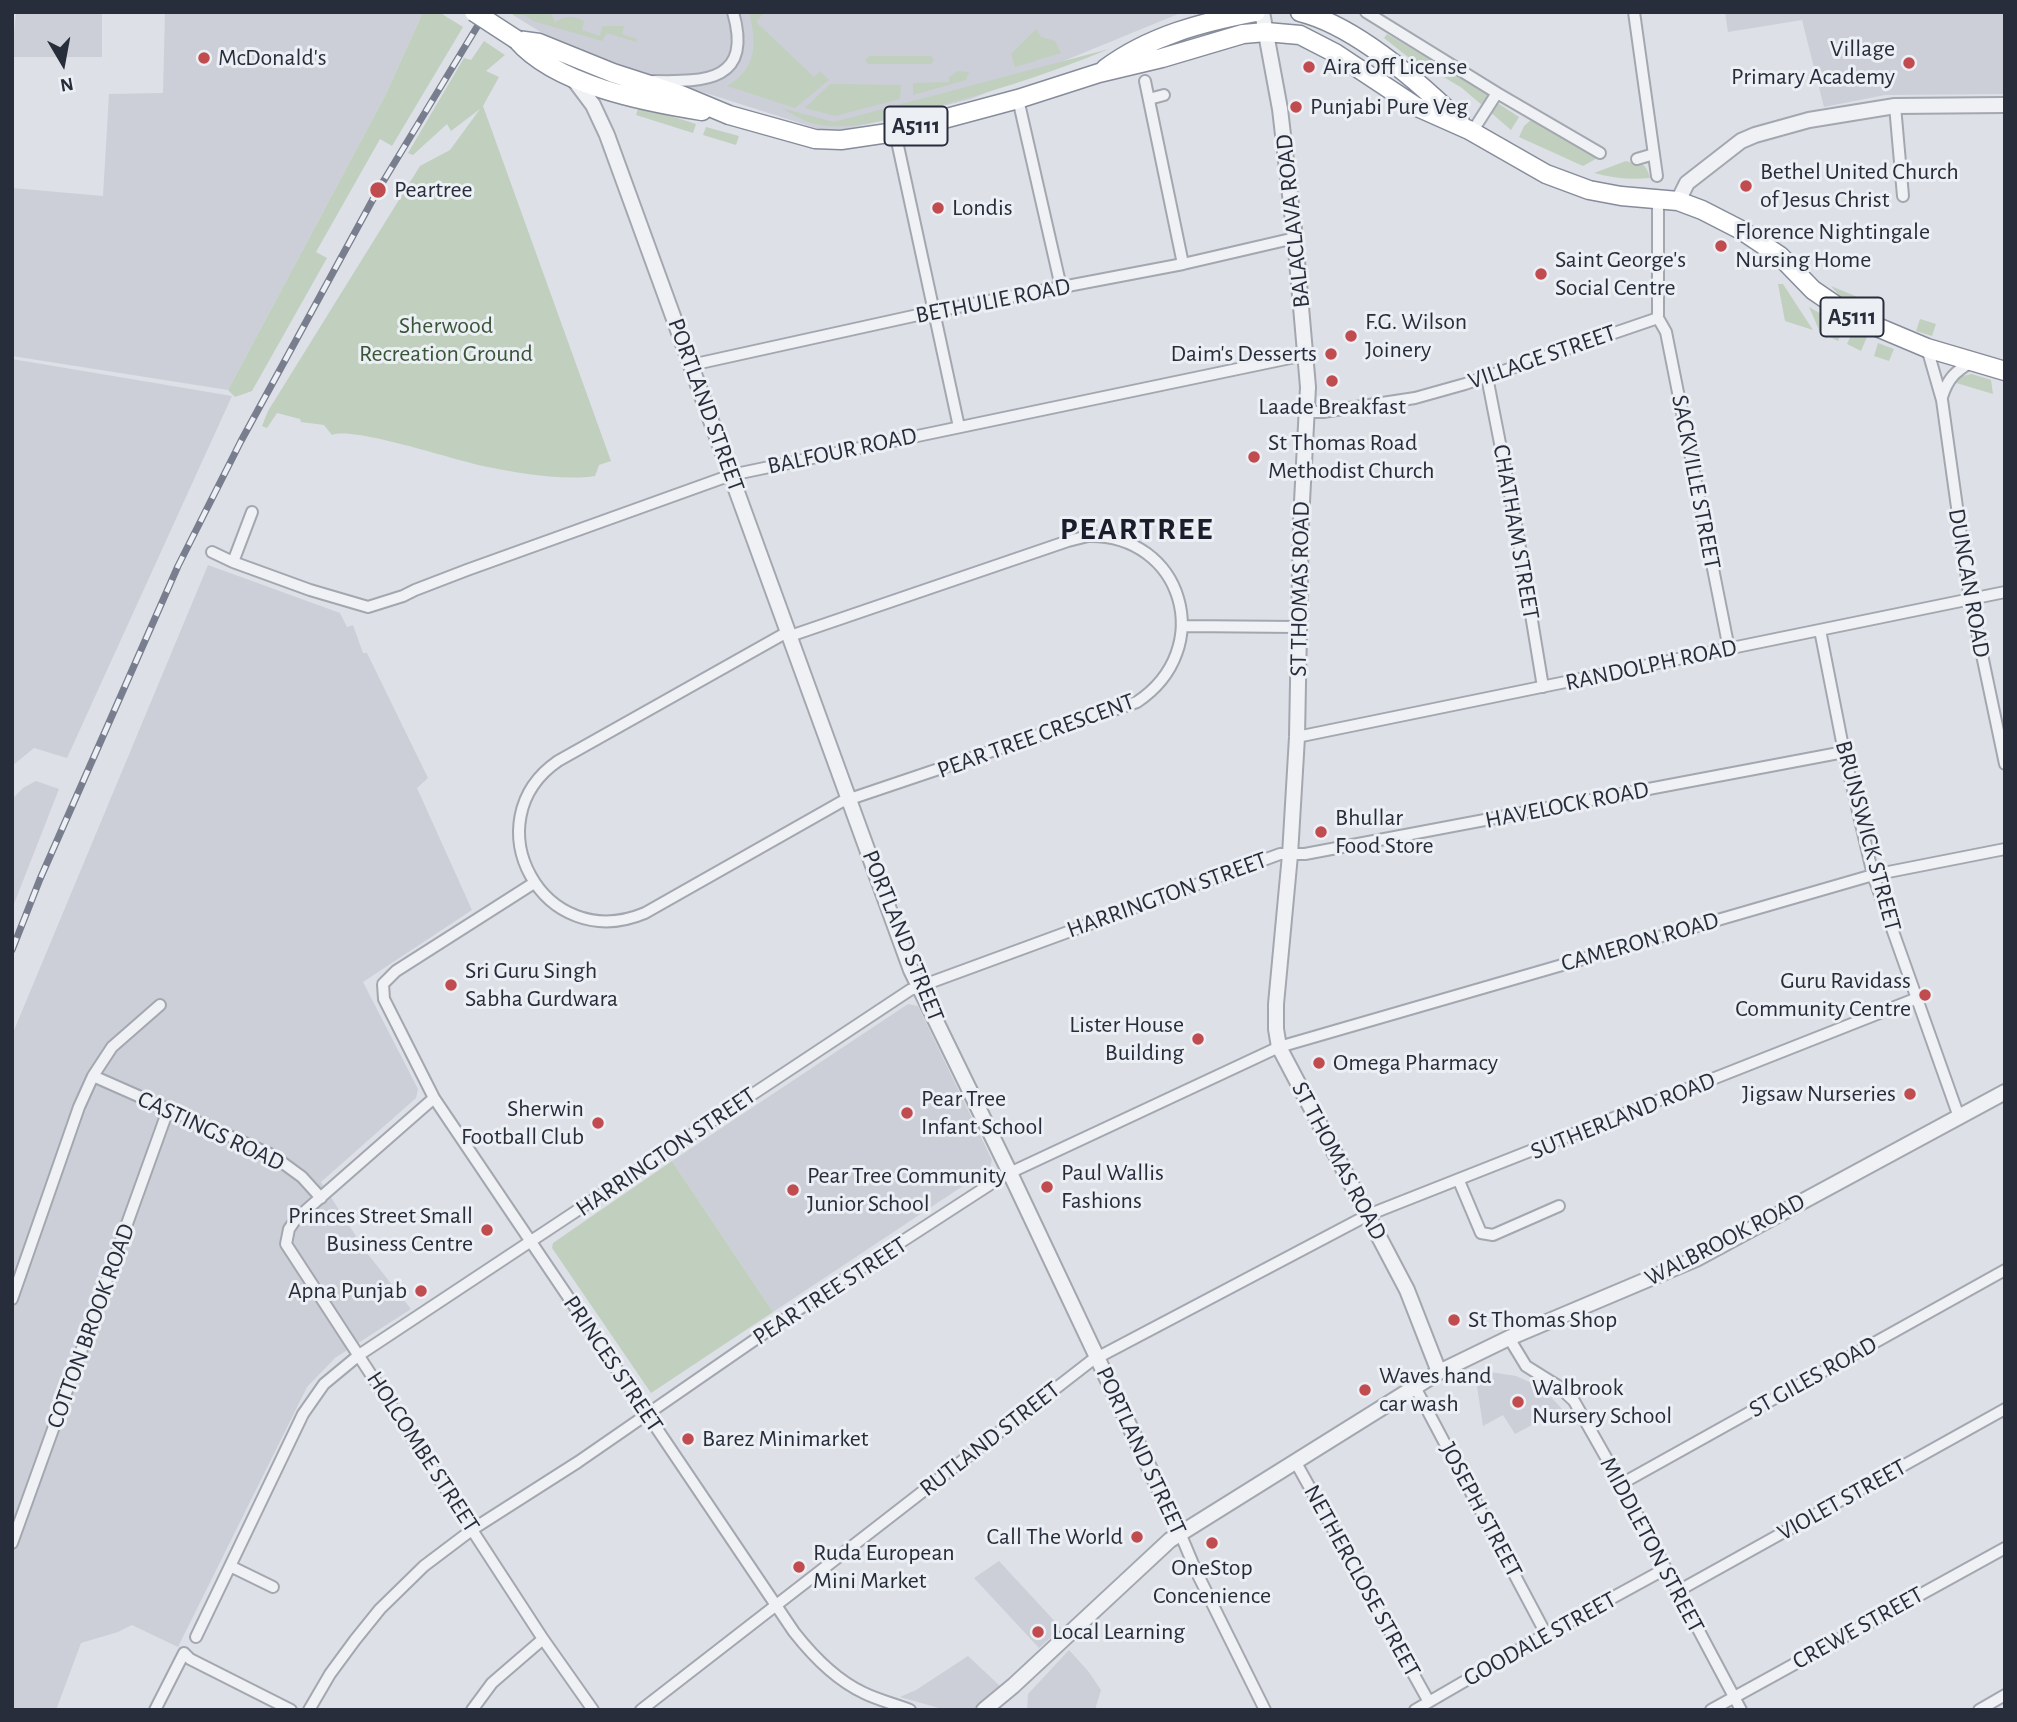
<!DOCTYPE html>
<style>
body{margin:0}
#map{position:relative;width:2017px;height:1722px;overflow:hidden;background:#dde0e6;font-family:"Alegreya Sans",sans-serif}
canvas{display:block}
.frame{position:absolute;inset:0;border:14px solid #282d3b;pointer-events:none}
.north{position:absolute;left:28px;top:28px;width:70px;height:70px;-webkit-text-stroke:5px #eceff4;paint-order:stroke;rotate:170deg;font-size:19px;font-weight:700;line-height:28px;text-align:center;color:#282d3b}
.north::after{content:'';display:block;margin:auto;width:24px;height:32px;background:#282d3b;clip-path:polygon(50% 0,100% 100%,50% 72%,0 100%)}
</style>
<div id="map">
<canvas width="2017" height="1722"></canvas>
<div class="frame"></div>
<div class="north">N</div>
</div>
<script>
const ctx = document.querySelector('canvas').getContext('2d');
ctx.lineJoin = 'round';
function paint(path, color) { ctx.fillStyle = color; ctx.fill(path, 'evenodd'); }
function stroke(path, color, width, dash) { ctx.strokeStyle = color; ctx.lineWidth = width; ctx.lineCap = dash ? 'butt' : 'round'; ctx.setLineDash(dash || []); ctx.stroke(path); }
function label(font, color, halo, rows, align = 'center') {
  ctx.font = font + ' "Alegreya Sans",sans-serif'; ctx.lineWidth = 6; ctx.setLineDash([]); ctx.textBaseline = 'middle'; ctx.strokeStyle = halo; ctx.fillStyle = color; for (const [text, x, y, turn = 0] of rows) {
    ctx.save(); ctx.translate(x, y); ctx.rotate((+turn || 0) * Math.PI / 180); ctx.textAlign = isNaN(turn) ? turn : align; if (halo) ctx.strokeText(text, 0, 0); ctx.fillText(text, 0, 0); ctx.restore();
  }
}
paint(new Path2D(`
 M16,12H102V57H12Z
 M165,12H423L386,94L228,390L12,356V188L103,196L109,94L163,93Z
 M516,12H1183L971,99L883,121L845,129L822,130L586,55L539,31L513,15Z
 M1725,12H2005V94L1885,95L1824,107L1802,20L1728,32Z
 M12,359L232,396L67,758L34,748L12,766Z
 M208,565L340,613L347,627L353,625L363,653H367L428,778L417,788L472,910L363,982L418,1089L416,1098L321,1182L367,1253L411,1309L335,1358L307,1387L178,1647L132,1625L118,1632L81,1643L56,1710H12V1035Z
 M36,781L59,789L12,909V799L23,788Z
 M908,1004L918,1006L992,1160L990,1168L773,1312L672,1161Z
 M1490,1372L1516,1376L1534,1384L1550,1396L1562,1409L1515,1434L1503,1415L1483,1426L1475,1373Z
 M999,1561L1061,1628L1039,1648L974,1578Z
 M1069,1650L1088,1671L1101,1690L1095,1710H1027L1028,1694Z
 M968,1656L1000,1686L973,1710H946L900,1697L916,1690Z`), '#cccfd7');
paint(new Path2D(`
 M423,12H439L463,27L392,146L380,139L316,252L327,258L252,391L235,397L228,390L386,94Z
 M512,12H550L555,22C567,16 572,15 584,21L582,30L600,36L602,26H624L622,34L637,39L636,42L607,33L602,41L533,21L524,15H513Z
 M749,12H761L763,14L756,22L814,77L820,71L829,80L795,108L727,86C757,69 757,43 749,12Z
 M1036,29L1041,37L1055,41L1061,53L1015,67L1011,54Z
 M1387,34L1436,63L1431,70L1408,57L1384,38Z
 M484,41L505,55L486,71L499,77L483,106L611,461L599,465L595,476C563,481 515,473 483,466C454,460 353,426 332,435L324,425L301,422L300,419L277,413L267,428L262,426L268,411L420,166L450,150L480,109L451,131L447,124L413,155L408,153L464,58L471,60Z
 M1109,49C1046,75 982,95 915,112C884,120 852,130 820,125C806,123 794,115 781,108L834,122Z
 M869,56H931L934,60L931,64H868L865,60Z
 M1442,66L1489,92L1491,95L1483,106L1462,88L1437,73Z
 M958,71L969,72L966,80L913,95V83L949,82V77Z
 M830,84L901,85L900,99L835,116L805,108Z
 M1494,104H1499L1519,117L1511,130L1489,111Z
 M639,106L696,124L693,133L636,115Z
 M1531,120L1601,156L1583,166L1519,137L1524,126Z
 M706,127L739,136L736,145L703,135Z
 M1626,161C1640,166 1645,159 1650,178C1630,180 1613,178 1594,173Z
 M1778,284H1783L1813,330L1785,321Z
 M1831,286L1860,298L1857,307L1843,300Z
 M1809,307L1844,327L1838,341L1820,332Z
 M1920,319L1936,324L1932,336L1916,331Z
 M1853,331L1867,337L1861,351L1847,344Z
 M1878,343L1894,349L1889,361L1874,356Z
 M1972,374L1991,380L1993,394L1953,382L1962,376Z
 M672,1161L773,1312L651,1393L552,1248L553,1243Z`), '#c1cfbf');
const minor = new Path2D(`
 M1366,12L1497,93L1600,153
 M1634,12L1657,176
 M654,81C706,82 753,81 733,12
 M1145,81L1183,264
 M1018,99L1061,287
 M1149,99L1164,95
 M1895,106L1903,196
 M895,132L959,427
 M1472,132L1497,93
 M1637,159L1654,154
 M1658,198V318L1666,332L1729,649
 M1927,348L1942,400L1969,593L2005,764
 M691,365L936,311L1183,264L1295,238
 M1487,377L1517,530L1543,687
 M1942,397C1948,378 1955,372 1971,362
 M1308,412H1323L1415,398L1465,384L1658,318
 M1088,536C1183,534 1217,649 1137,702L841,802L645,913C543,956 471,821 558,761L782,635L796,634L1068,541Z
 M212,552L233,562L310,590L368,607L403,596L415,590L467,570L731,475L1295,357H1307
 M233,562L252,512
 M1183,626L1298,627
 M1820,630L1844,752L1873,875L1959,1117
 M1297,737L2005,592
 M534,883L396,971L383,984L384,999L434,1098L794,1632C812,1655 836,1680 864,1693C878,1700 895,1704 910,1710
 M93,1076L272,1155L302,1177L321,1198
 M434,1098L296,1219L289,1229L286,1244L543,1639L593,1710
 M1459,1181L1481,1233L1493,1235L1559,1206
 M12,1299L79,1107L93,1076L112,1047L160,1005
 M1509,1338L1526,1366L1558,1386L1574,1401L1621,1484L1741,1710
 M1415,1387L1546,1634
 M1295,1461L1429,1702
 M1621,1484L2005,1270
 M1180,1533L1196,1571L1265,1710
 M12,1543L168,1110
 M230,1566L273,1587
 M1678,1591L2005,1409
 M196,1637L303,1414L324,1384L359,1355L910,990L1280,854H1305L1844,752
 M155,1710L184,1653L190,1659L291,1710
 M309,1710L330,1674L355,1640L380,1609L424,1566L473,1529L578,1462L821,1294L1003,1176L1279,1047L1873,875L2005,849
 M472,1710L492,1683L543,1639
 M641,1710L1091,1361L1368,1215L1915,999
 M1415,1710L1546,1634L1665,1569
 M1711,1710L2005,1548
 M1979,1710L2005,1695`);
const tertiary = new Path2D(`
 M1262,12L1280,109L1295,238L1308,387L1301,521L1297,737L1290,855L1276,1004V1029L1279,1047L1407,1290L1439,1372
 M572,77L593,105L607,135L911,970L1010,1173L1180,1533
 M1678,201L1687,183L1741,141L1755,135L1809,120L1895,106L2005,105
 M984,1710L1013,1686L1170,1540L1439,1372L1509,1338L1696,1259L2005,1092`);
const trunk = new Path2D(`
 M1300,12C1356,26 1419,82 1460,122
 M517,40L539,43L613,73L681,95L729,115L815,139L841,140L895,132L1018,99L1099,73L1162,58L1243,34L1266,32L1300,35L1335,53L1415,106L1469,130L1546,174L1589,190L1621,196L1678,201L1702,210L1741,230L1780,256L1813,290L1851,316L1927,348L2005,371
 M517,40C556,85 645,102 702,111
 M1105,69C1149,36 1203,22 1256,12`);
stroke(minor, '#a3a7af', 14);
stroke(tertiary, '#a3a7af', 18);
stroke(trunk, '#868c9b', 21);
stroke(minor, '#f0f1f4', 10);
stroke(tertiary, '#f0f1f4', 14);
stroke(trunk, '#fff', 18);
const rail = new Path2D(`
 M12,950L40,879L178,566L241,441L378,190L486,12`);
stroke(rail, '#787e8e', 7);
stroke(rail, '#eceff4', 4.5, [13]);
const trunkBridge = new Path2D(`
 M474,12L517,40`);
stroke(trunkBridge, '#868c9b', 21, []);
stroke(trunkBridge, '#fff', 18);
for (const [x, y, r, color] of [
 [204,58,7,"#c14c50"],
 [1909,63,7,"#c14c50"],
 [1309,67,7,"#c14c50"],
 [1296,107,7,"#c14c50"],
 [1746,186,7,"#c14c50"],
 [378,190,9,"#c14c50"],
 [938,208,7,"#c14c50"],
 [1721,246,7,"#c14c50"],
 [1541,274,7,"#c14c50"],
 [1351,336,7,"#c14c50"],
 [1331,354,7,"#c14c50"],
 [1332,381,7,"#c14c50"],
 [1254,457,7,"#c14c50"],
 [1321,832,7,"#c14c50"],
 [451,985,7,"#c14c50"],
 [1925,995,7,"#c14c50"],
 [1198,1039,7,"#c14c50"],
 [1319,1063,7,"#c14c50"],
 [1910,1094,7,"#c14c50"],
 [907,1113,7,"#c14c50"],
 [598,1123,7,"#c14c50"],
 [1047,1187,7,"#c14c50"],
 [793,1190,7,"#c14c50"],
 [487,1230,7,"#c14c50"],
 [421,1291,7,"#c14c50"],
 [1454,1320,7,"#c14c50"],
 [1365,1390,7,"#c14c50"],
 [1518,1402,7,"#c14c50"],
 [688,1439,7,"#c14c50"],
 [1137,1537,7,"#c14c50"],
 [1212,1543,7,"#c14c50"],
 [799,1567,7,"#c14c50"],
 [1038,1632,7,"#c14c50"]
]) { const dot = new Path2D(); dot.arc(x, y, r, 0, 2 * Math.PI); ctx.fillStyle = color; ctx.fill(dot); stroke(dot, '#eceff4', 2.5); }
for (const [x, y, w] of [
 [916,126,63],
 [1852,317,63]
]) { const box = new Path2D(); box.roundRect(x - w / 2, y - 19.5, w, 39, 5); ctx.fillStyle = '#eceff4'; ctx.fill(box); stroke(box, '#282d3b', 2); }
label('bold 23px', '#282d3b', null, [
 ["A5111",916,126],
 ["A5111",1852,317]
]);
label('24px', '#282d3b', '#eceff4', [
 ["Village",1895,49,"right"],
 ["Primary Academy",1895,77,"right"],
 ["McDonald's",218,58],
 ["Aira Off License",1323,67],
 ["Punjabi Pure Veg",1310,107],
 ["Bethel United Church",1760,172],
 ["of Jesus Christ",1760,200],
 ["Peartree",394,190],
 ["Londis",952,208],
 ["Florence Nightingale",1735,232],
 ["Nursing Home",1735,260],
 ["Saint George's",1555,260],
 ["Social Centre",1555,288],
 ["F.G. Wilson",1365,322],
 ["Joinery",1365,350],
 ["Daim's Desserts",1317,354,"right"],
 ["Laade Breakfast",1332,407,"center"],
 ["St Thomas Road",1268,443],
 ["Methodist Church",1268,471],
 ["Bhullar",1335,818],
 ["Food Store",1335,846],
 ["Sri Guru Singh",465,971],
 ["Sabha Gurdwara",465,999],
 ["Guru Ravidass",1911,981,"right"],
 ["Community Centre",1911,1009,"right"],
 ["Lister House",1184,1025,"right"],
 ["Building",1184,1053,"right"],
 ["Omega Pharmacy",1333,1063],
 ["Jigsaw Nurseries",1896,1094,"right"],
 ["Pear Tree",921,1099],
 ["Infant School",921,1127],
 ["Sherwin",584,1109,"right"],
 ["Football Club",584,1137,"right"],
 ["Paul Wallis",1061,1173],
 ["Fashions",1061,1201],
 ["Pear Tree Community",807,1176],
 ["Junior School",807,1204],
 ["Princes Street Small",473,1216,"right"],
 ["Business Centre",473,1244,"right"],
 ["Apna Punjab",407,1291,"right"],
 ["St Thomas Shop",1468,1320],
 ["Waves hand",1379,1376],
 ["car wash",1379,1404],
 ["Walbrook",1532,1388],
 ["Nursery School",1532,1416],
 ["Barez Minimarket",702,1439],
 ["Call The World",1123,1537,"right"],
 ["Ruda European",813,1553],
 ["Mini Market",813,1581],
 ["OneStop",1212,1568,"center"],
 ["Concenience",1212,1596,"center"],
 ["Local Learning",1052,1632]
], 'left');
label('24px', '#282d3b', '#eceff4', [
 ["BALACLAVA ROAD",1293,221,-96],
 ["BETHULIE ROAD",993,301,-11],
 ["VILLAGE STREET",1542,357,-19],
 ["PORTLAND STREET",706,405,70],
 ["BALFOUR ROAD",842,451,-12],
 ["SACKVILLE STREET",1696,482,79],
 ["CHATHAM STREET",1516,532,80],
 ["DUNCAN ROAD",1969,583,80],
 ["ST THOMAS ROAD",1300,589,-89],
 ["RANDOLPH ROAD",1651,665,-12],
 ["PEAR TREE CRESCENT",1036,736,-20],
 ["HAVELOCK ROAD",1567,805,-11],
 ["BRUNSWICK STREET",1868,836,75],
 ["HARRINGTON STREET",1167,895,-20],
 ["PORTLAND STREET",903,936,68],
 ["CAMERON ROAD",1640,942,-16],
 ["SUTHERLAND ROAD",1623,1116,-22],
 ["CASTINGS ROAD",211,1131,25],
 ["HARRINGTON STREET",666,1152,-34],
 ["ST THOMAS ROAD",1339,1161,62],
 ["WALBROOK ROAD",1725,1240,-27],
 ["PEAR TREE STREET",830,1291,-33],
 ["COTTON BROOK ROAD",91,1326,-70],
 ["PRINCES STREET",613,1364,56],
 ["ST GILES ROAD",1813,1377,-29],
 ["RUTLAND STREET",990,1439,-38],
 ["PORTLAND STREET",1141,1451,65],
 ["HOLCOMBE STREET",423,1452,57],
 ["VIOLET STREET",1842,1500,-29],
 ["JOSEPH STREET",1481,1510,62],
 ["MIDDLETON STREET",1652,1545,62],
 ["NETHERCLOSE STREET",1362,1581,61],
 ["CREWE STREET",1858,1628,-29],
 ["GOODALE STREET",1540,1639,-29]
]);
label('24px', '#395537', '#eceff4', [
 ["Sherwood",446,326],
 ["Recreation Ground",446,354]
]);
ctx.letterSpacing = '2px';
label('bold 32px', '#1a1e2c', '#eceff4', [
 ["PEARTREE",1137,529]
]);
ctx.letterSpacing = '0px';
</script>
